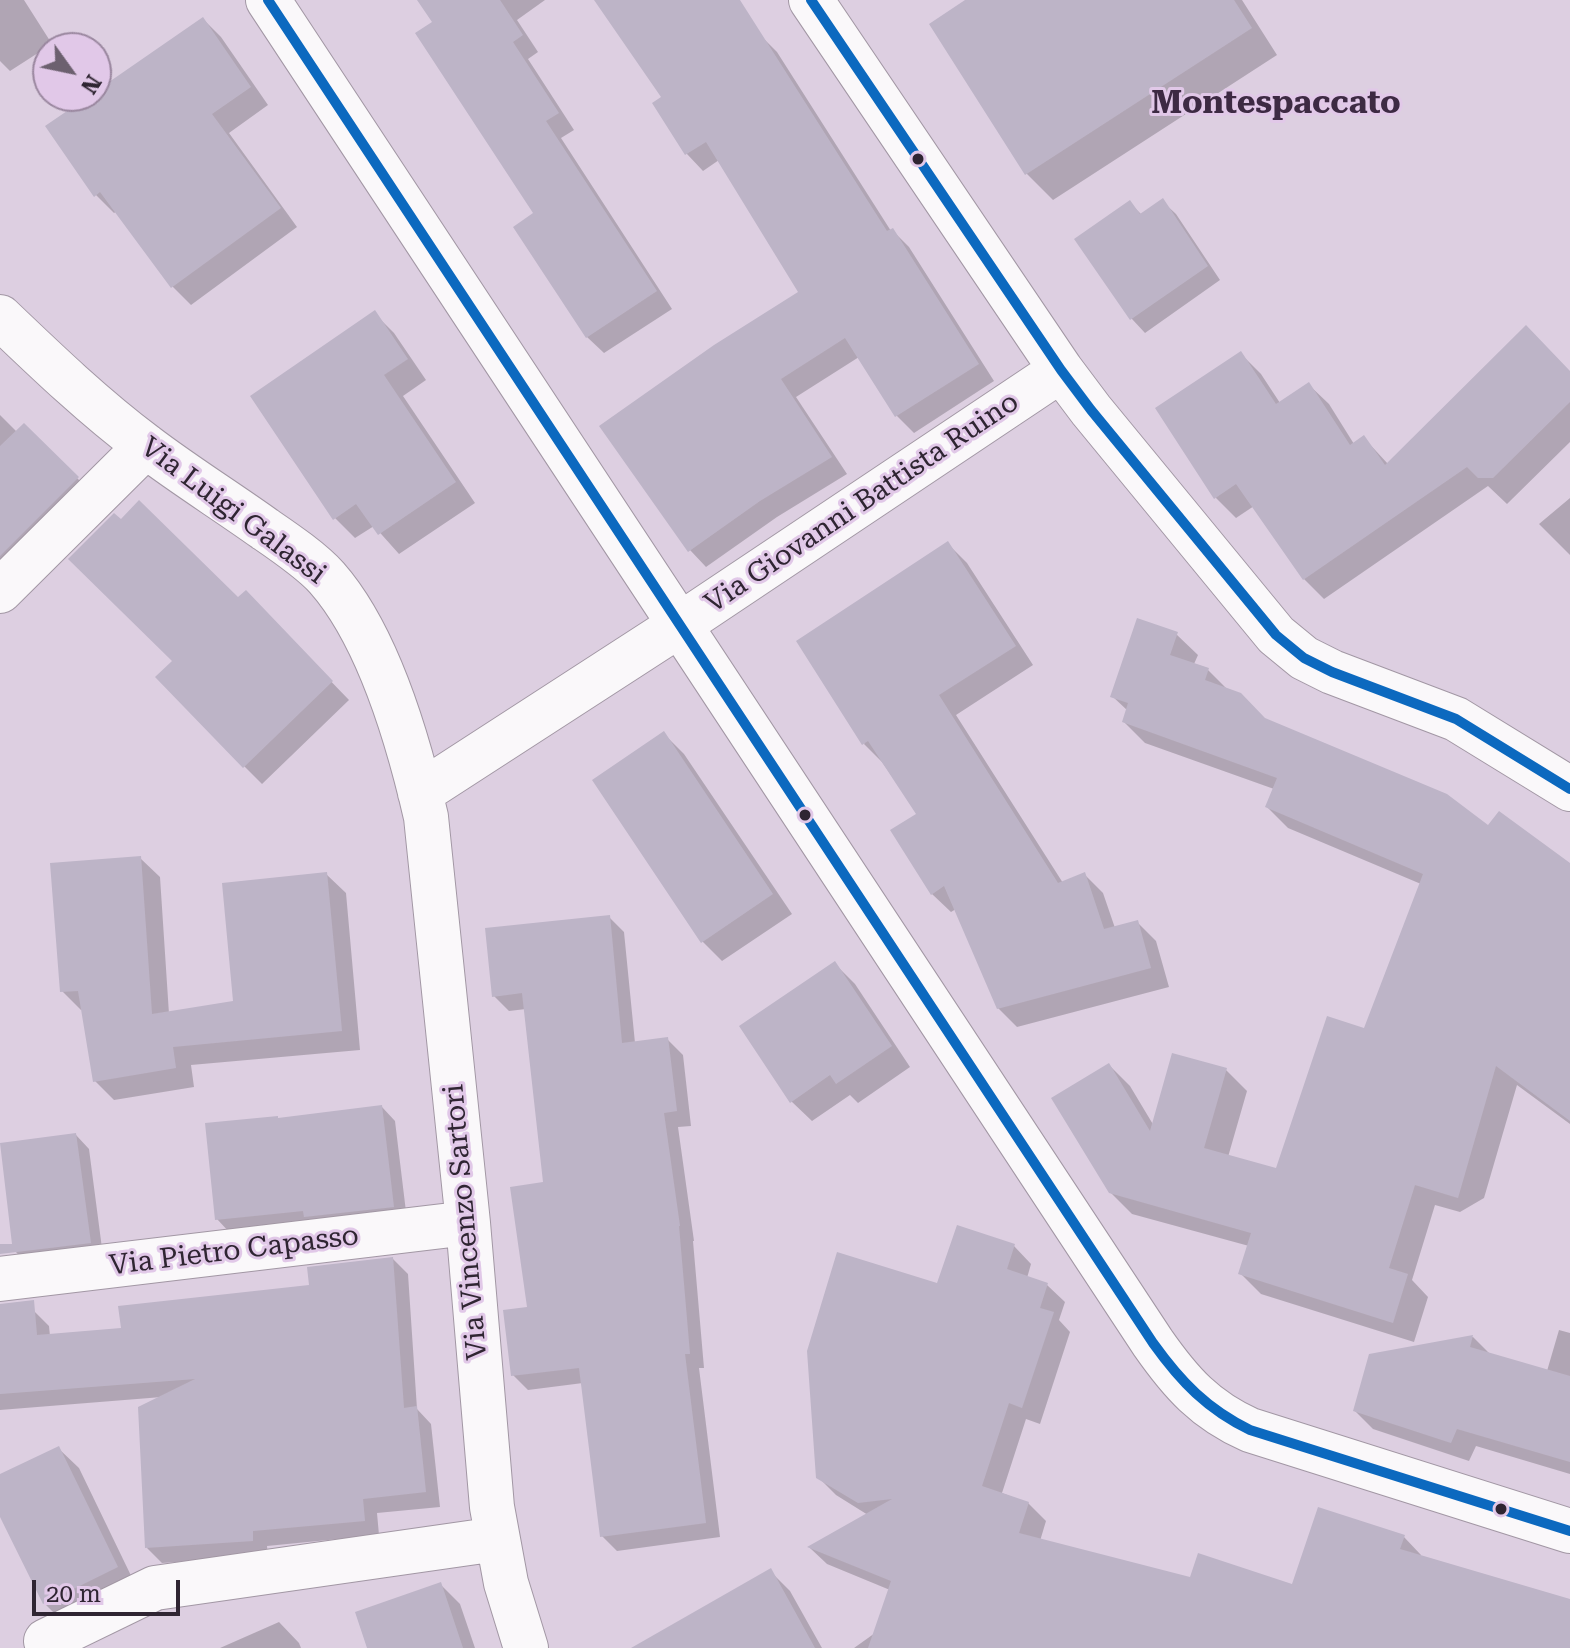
<!DOCTYPE html>
<style>
body{margin:0}
#map{position:relative;width:1570px;height:1648px;overflow:hidden;background:#ddcfe1;font-family:"Roboto Serif",serif}
canvas{display:block}
.north{position:absolute;left:32px;top:32px;width:80px;height:80px;box-sizing:border-box;background:#e1c8e8;border:2px solid #9a879f;border-radius:50%;rotate:123deg;font-size:22px;font-weight:700;line-height:32px;text-align:center;color:#2f2532}
.north::after{content:'';display:block;margin:auto;width:28px;height:36px;background:#6c606f;clip-path:polygon(50% 0,100% 100%,50% 72%,0 100%)}
.scale{position:absolute;left:32px;top:1580px;width:148px;height:36px;box-sizing:border-box;border:4px solid #2f2532;border-top:0;padding-left:10px;font-size:24px;line-height:28px;white-space:nowrap;color:#2f2532;-webkit-text-stroke:6px #e1c8e8;paint-order:stroke}
</style>
<div id="map">
<canvas width="1570" height="1648"></canvas>
<div class="north">N</div>
<div class="scale">20 m</div>
</div>
<script>
const ctx = document.querySelector('canvas').getContext('2d');
ctx.lineJoin = 'round';
function paint(path, color) { ctx.fillStyle = color; ctx.fill(path, 'evenodd'); }
function stroke(path, color, width, dash) { ctx.strokeStyle = color; ctx.lineWidth = width; ctx.lineCap = dash ? 'butt' : 'round'; ctx.setLineDash(dash || []); ctx.stroke(path); }
function label(font, color, halo, rows, align = 'center') {
  ctx.font = font + ' "Roboto Serif",serif'; ctx.lineWidth = 6; ctx.setLineDash([]); ctx.textBaseline = 'middle'; ctx.strokeStyle = halo; ctx.fillStyle = color; for (const [text, x, y, turn = 0] of rows) {
    ctx.save(); ctx.translate(x, y); ctx.rotate((+turn || 0) * Math.PI / 180); ctx.textAlign = isNaN(turn) ? turn : align; if (halo) ctx.strokeText(text, 0, 0); ctx.fillText(text, 0, 0); ctx.restore();
  }
}
paint(new Path2D(`
 M0,0H24L52,44L10,71L0,61Z
 M419,0H545L517,20L538,52L528,59L574,130L561,138L672,309L604,353L587,337L536,214L435,22Z
 M597,0H735L760,35L777,52L891,231L892,230L909,247L994,381L914,433L897,416L859,357L796,397L847,474L777,517L706,567L690,550L801,292L719,160L703,171L687,154L654,104L664,97Z
 M969,0H1242L1277,55L1053,200L1027,174L931,24Z
 M203,19L221,37L268,105L229,133L297,227L191,305L173,287L117,211L114,213L96,195L92,96H96V94Z
 M1162,201L1176,214L1220,280L1145,333L1132,319L1077,239L1130,203L1142,215Z
 M374,313L394,333L426,380L403,396L475,503L399,554L374,526L355,538L335,518Z
 M1241,354L1261,374L1280,403L1308,384L1329,404L1354,444L1364,438L1388,464L1570,373V442L1507,504L1488,486L1324,599L1304,579L1254,506L1236,518L1216,498Z
 M0,415L17,432L24,425L96,497L0,593Z
 M1570,498V555L1539,524Z
 M948,544L967,563L1033,665L956,715L1063,883L1084,874L1103,893L1115,928L1137,922L1156,941L1169,987L1017,1027L998,1008L956,909L951,912L932,894L919,815L882,762L864,744Z
 M238,600L263,611L349,700L262,784L244,766L174,661Z
 M1176,634L1198,655L1194,664L1208,670L1228,690L1266,721L1570,866V1124L1517,1085L1484,1198L1460,1212L1435,1205L1412,1280L1428,1297L1414,1342L1261,1294L1240,1273L1249,1246L1132,1214L1110,1192L1109,1065L1130,1086L1154,1126L1226,1070L1247,1091L1228,1157L1277,1171L1365,1031L1421,884L1288,828L1267,807L1274,789L1145,743L1124,722L1128,711L1112,696Z
 M664,734L684,754L792,914L722,961L702,941Z
 M140,858L160,877L169,1014L235,1003L326,874L346,893L360,1050L191,1065L194,1087L114,1100L95,1081L83,1010H81L62,991Z
 M609,917L624,932L635,1043L668,1040L683,1055L691,1126L678,1127L694,1241H693L704,1368H699L720,1537L617,1551L602,1536L583,1383L528,1390L513,1375L529,1309L546,1184L526,1009L509,1011L494,996Z
 M835,964L855,984L910,1067L858,1103L850,1095L812,1121L791,1101Z
 M382,1107L395,1121L407,1220L230,1233L217,1219L279,1120Z
 M76,1135L89,1149L103,1256L28,1265L15,1251Z
 M1014,1246L1031,1264L1027,1278L1047,1285L1065,1302L1059,1320L1070,1332L1040,1424L1026,1419L1002,1493L1028,1503L1046,1521L1040,1541L1191,1579L1293,1587L1404,1537L1421,1555L1420,1557L1570,1600V1648H854L875,1633L890,1590L827,1564L810,1548L868,1515L836,1495L818,1477L938,1285Z
 M393,1259L408,1274L417,1409L431,1424L440,1507L377,1513L379,1535L267,1546L268,1556L162,1563L147,1548L162,1397L0,1410V1314L34,1311L49,1326L50,1336L123,1330L311,1287Z
 M1559,1330L1570,1333V1474L1476,1446L1469,1461L1373,1429L1355,1411L1371,1355L1473,1337L1490,1354L1547,1371Z
 M58,1448L79,1468L137,1588L64,1623L44,1603L0,1512V1476Z
 M770,1571L790,1591L822,1648H635Z
 M440,1584L460,1604L475,1648H370Z
 M279,1622L299,1643L301,1648H220Z`), '#0003');
paint(new Path2D(`
 M417,0H500L523,35L513,42L559,113L546,121L657,291L586,338L513,227L533,213L415,33L432,22Z
 M594,0H740L887,231L893,228L979,364L895,417L845,338L781,379L832,457L760,501L688,552L599,426L714,345L798,292L706,142L685,155L652,103L661,97Z
 M965,0H1234L1252,28L1025,175L929,24Z
 M203,17L251,87L212,114L281,208L171,288L100,192L94,197L45,126L89,96H96V91Z
 M1163,198L1208,266L1130,320L1074,239L1130,200L1140,214Z
 M375,310L408,359L384,375L456,482L378,535L356,504L333,520L250,396Z
 M1526,325L1570,371V402L1493,478H1478L1467,467L1303,580L1236,484L1214,499L1155,408L1241,351L1276,404L1309,382L1350,445L1364,435L1385,465Z
 M24,423L79,477L0,556V446Z
 M139,500L238,597L246,590L333,681L243,768L155,677L172,661L68,559L114,513L121,519Z
 M948,541L1016,646L939,695L1058,883L1085,872L1104,929L1138,920L1151,968L997,1009L944,886L931,895L890,830L916,814L868,741L862,745L796,641Z
 M1137,618L1178,632L1170,655L1209,668L1205,680L1241,693L1265,718L1447,794L1488,825L1499,811L1570,863V1121L1496,1066L1458,1198L1415,1185L1389,1268L1408,1274L1393,1323L1238,1274L1251,1233L1109,1193L1051,1098L1109,1063L1150,1131L1172,1053L1227,1068L1204,1148L1276,1168L1327,1016L1364,1028L1423,874L1265,807L1277,778L1122,722L1128,703L1110,697Z
 M664,731L773,894L701,943L592,780Z
 M141,856L152,1014L233,1001L222,883L327,872L342,1031L173,1047L176,1068L93,1082L78,991L60,992L50,863Z
 M610,915L622,1043L668,1037L677,1111L664,1113L680,1226H679L690,1354H685L706,1523L600,1537L579,1368L511,1376L503,1310L527,1307L510,1187L543,1182L522,993L492,997L485,928Z
 M835,961L892,1046L836,1084L830,1075L790,1103L739,1026Z
 M382,1105L394,1207L304,1217L303,1211L215,1220L205,1123L278,1116V1118Z
 M76,1133L91,1243L0,1254V1244H12L0,1143Z
 M957,1225L1015,1244L1007,1269L1048,1283L1040,1308L1054,1312L1022,1408L1009,1403L982,1486L1029,1502L1019,1533L1190,1577L1198,1553L1292,1584L1318,1507L1405,1535L1400,1549L1570,1599V1648H868L891,1581L807,1547L892,1499L858,1503L816,1478L807,1351L837,1252L937,1283Z
 M393,1257L404,1408L417,1406L426,1492L363,1499L365,1521L253,1531V1541L145,1548L138,1407L195,1379L0,1394V1304L34,1300L37,1335L121,1328L118,1306L309,1285L307,1267Z
 M1473,1335L1470,1347L1570,1376V1462L1457,1429L1451,1443L1353,1411L1369,1354Z
 M59,1446L118,1567L43,1604L0,1517V1474Z
 M771,1568L815,1648H631Z
 M441,1582L463,1648H367L355,1612Z`), '#bdb4c7');
const street = new Path2D(`
 M268,0L1153,1343C1181,1383 1205,1410 1250,1430L1570,1531
 M811,0L1061,370L1091,410L1276,635L1304,658L1332,672L1456,719L1570,789
 M0,317C47,362 94,407 146,446C184,475 226,501 265,529C284,542 312,561 327,578C378,636 409,743 426,817L468,1223L492,1507L506,1583L526,1648
 M0,591L146,446
 M420,793L681,624L1061,370
 M0,1279L468,1223
 M46,1641L155,1588L497,1539`);
stroke(street, '#a297a4', 46);
stroke(street, '#faf8fa', 44);
stroke(new Path2D(`
 M268,0L1153,1343C1181,1382 1207,1409 1250,1430L1570,1531
 M811,0L1061,370L1091,410L1276,635L1304,658L1332,672L1456,719L1570,789`), '#0c69bf', 10);
for (const [x, y, r, color] of [
 [918,159,7,"#2f2532"],
 [805,815,7,"#2f2532"],
 [1501,1509,7,"#2f2532"]
]) { const dot = new Path2D(); dot.arc(x, y, r, 0, 2 * Math.PI); ctx.fillStyle = color; ctx.fill(dot); stroke(dot, '#e1c8e8', 3); }
label('28px', '#2f2532', '#e1c8e8', [
 ["Via Giovanni Battista Ruino",862,503,-34],
 ["Via Luigi Galassi",233,511,37],
 ["Via Vincenzo Sartori",466,1222,-95],
 ["Via Pietro Capasso",234,1251,-7]
]);
label('bold 32px', '#3d2a43', '#e1c8e8', [
 ["Montespaccato",1276,104]
]);
</script>
